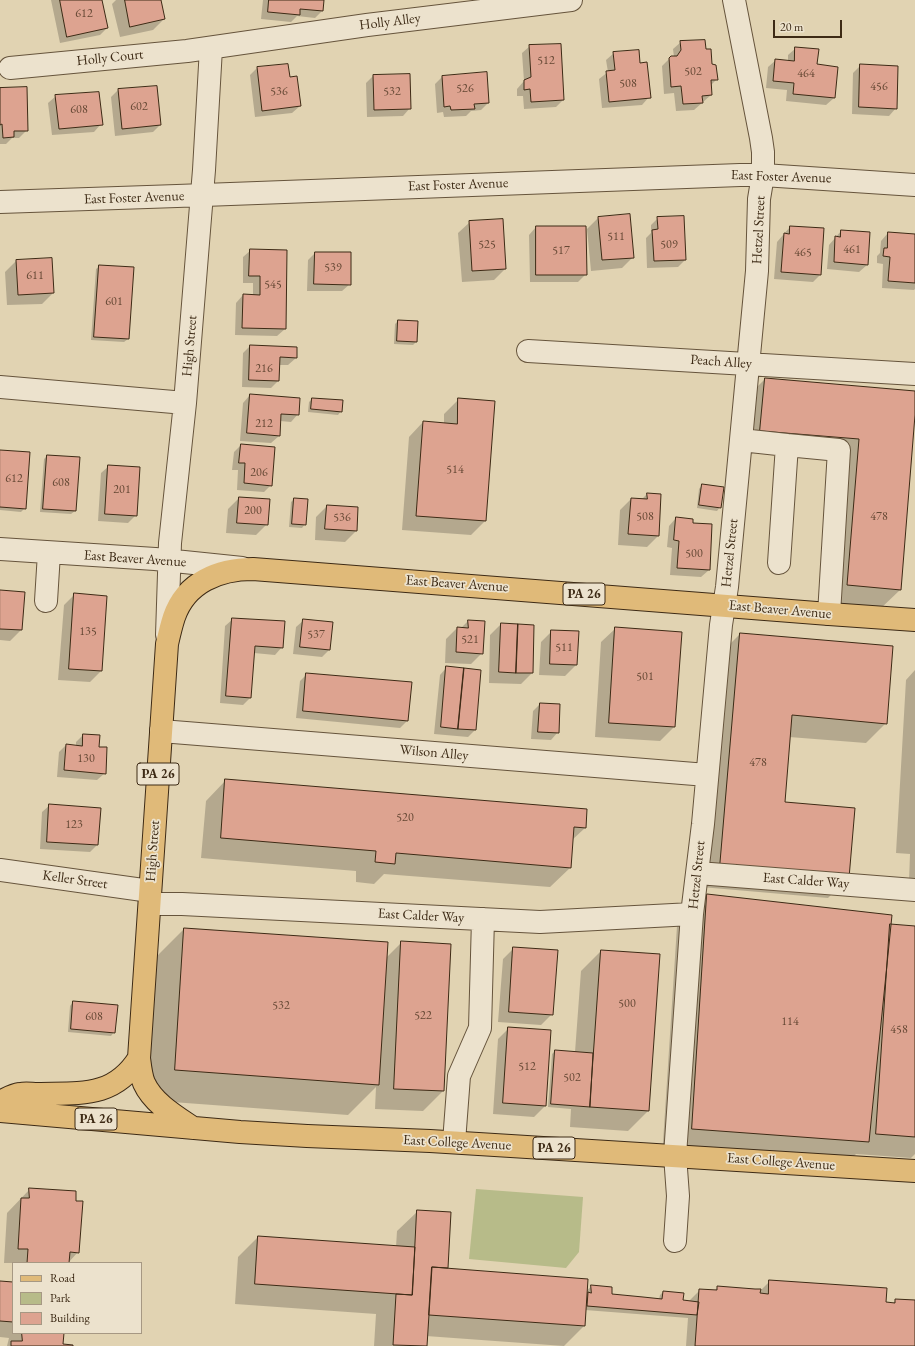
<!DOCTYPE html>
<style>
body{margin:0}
#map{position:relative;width:915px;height:1346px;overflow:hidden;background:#e1d3b2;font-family:"EB Garamond",serif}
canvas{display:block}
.legend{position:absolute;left:12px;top:1262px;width:130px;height:72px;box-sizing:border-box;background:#ece2cd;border:1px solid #a69883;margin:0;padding:5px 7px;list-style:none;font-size:12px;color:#3d2a15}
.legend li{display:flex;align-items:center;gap:8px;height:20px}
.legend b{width:20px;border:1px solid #a69883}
.scale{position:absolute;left:773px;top:20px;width:69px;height:18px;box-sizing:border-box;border:2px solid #3d2a15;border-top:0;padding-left:5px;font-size:12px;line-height:14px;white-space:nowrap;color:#3d2a15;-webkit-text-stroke:3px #ece2cd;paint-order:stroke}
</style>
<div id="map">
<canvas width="915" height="1346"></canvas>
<ul class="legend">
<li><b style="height:5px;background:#e0ba79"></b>Road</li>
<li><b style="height:11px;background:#b7bb89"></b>Park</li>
<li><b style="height:11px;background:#dda390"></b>Building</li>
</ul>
<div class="scale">20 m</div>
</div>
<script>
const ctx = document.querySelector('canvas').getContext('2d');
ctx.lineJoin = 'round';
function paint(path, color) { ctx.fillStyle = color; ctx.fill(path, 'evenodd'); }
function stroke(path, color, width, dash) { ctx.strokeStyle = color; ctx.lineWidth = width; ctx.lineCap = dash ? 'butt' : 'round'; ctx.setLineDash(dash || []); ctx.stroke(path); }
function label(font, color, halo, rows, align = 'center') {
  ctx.font = font + ' "EB Garamond",serif'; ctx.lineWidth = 3.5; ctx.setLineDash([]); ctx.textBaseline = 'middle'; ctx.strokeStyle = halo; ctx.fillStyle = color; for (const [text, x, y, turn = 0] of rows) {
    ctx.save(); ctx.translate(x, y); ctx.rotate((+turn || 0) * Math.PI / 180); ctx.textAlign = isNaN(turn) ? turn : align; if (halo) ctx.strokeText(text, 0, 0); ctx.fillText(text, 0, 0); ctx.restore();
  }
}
paint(new Path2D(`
 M476,1189L583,1197L579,1252L566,1268L469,1259Z`), '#b7bb89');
paint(new Path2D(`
 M51,0H101L107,28L100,35L60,43Z
 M116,0H160L164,19L153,30L120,37L112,4Z
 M263,0H323L322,11L315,18L297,16L291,22L261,19Z
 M681,42L705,50L717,79L710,86L711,95L694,110L676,111L674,93L664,94L662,66L669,59L674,57L673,49Z
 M530,46L563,100L556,107L524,109L523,96H517V89L524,81L522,53Z
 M796,48L816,65L837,68L834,98L826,105L786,101L787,90L766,88L768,67L776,60L788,61V55Z
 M614,53L649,97L642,105L602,108L599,79L608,72L606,60Z
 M861,65L896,108L889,116L852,114L853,73Z
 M257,68L289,78L300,106L292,113L255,117L250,75Z
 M373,76L410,108L403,116L367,117L366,83Z
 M442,77L488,103L481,110L471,111L466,116L444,117L443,112L437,113L435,84Z
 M0,89L27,130L19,138H12L6,144H0Z
 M118,90L160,125L153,132L115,136L111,97Z
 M56,96L101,124L94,132L52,135L48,103Z
 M598,218L633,257L622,268L591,271L587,229Z
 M658,218L685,260L678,267L647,268L646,238L651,233V225Z
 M470,222L505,269L494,280L462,282L458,233Z
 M536,227H585L586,274L578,282H530L529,235Z
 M790,227L820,275L813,282L774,279L777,242Z
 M841,231L867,265L859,272L827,269L829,245Z
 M888,233L915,235V289L914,290L882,288L883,264L877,263V256L880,253L881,241Z
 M251,250L285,329L277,336L235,335L236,303L243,295L253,296V283H243V257Z
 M315,253H350V284L342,291H307L308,260Z
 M16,261L53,293L42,304L7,305L5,272Z
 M100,266L133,268L128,339L124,342L91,340L96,269Z
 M398,321L416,342L413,345L394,344L395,324Z
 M250,346L296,358L288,365H279L278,381L271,388L242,387L243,353Z
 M765,379L915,392L900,590L879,610L827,605L839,459L741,451L745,399Z
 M250,395L299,399L298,414L291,422L280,421L279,436L271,443L240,441L243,403Z
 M312,399L341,411L338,415L308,412L309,402Z
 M459,399L485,521L471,535L402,530L409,437L423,422L444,424V414Z
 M241,445L271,485L264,492L237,490L238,470H232L234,452Z
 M0,451L25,508L21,512L0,510Z
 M47,456L75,511L71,514L40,512L44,459Z
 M109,466L136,515L128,523L98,521L101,473Z
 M702,485L720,507L717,511L697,508L699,489Z
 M647,494L658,536L647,547L618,545L620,510L631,499L641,500Z
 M239,498L269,500L267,524L256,535L226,533L228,509Z
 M294,499L305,524L302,528L289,527L291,502Z
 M327,506L357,508L356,531L345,542L315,540L316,517Z
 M676,518L692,524L709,570L701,577L670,575L672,548L667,547L669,526Z
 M0,591L21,630L10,641L0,640Z
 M75,594L101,671L90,682L58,680L64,605Z
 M233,619L282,647L275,655L254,653L250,698L243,705L220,703L225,626Z
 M304,620L332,623L329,650L322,657L293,654L296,627Z
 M468,621L482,653L471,664L445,663L446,639L457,628H461Z
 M501,624L532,673L521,684L489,683L490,635Z
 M616,628L674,727L660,741L595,737L601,642Z
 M552,631L578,632L576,665L565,676L539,675L541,642Z
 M740,634L886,723L866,743L789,737L784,803L848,878L828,898L701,887L720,654Z
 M447,667L475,730L468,737L434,734L440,675Z
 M915,670V881H909L910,854L896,853L906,680Z
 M307,674L407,721L400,728L296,718L300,681Z
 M540,704L558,732L551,740L531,739L533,711Z
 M83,735L98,748L105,773L97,780L57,777L59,752L66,745L76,746V742Z
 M226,780L585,828L572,840L571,867L550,887L384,874L374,884L356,882V871L201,858L206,801Z
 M50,805L100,808L97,845L90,852L40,849L42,812Z
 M708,895L890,925L915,927V1154L911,1158L856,1154L838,1172L662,1158L677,926Z
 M184,929L386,958L402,942L443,1091L423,1111L375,1109L376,1087L348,1115L145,1100L154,959Z
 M514,948L552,1014L541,1025L498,1022L503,959Z
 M601,951L659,955L648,1111L628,1131L570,1127L571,1109L548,1107L552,1054L555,1051L575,1052L581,971Z
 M73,1002L114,1032L111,1036L68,1032L70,1006Z
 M509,1028L545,1106L534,1117L493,1114L498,1039Z
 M30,1189L78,1252L68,1263H4L7,1213Z
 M418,1211L450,1213L447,1269L586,1291L592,1286L611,1295L659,1299L660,1295L663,1292L682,1301H689L700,1290L714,1291L718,1287L761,1290L770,1281L885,1303L892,1304L896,1300L915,1301V1346H686L688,1318L585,1310L584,1326L564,1346L426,1336V1346H374L376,1314L235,1304L238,1257L258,1237L396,1247L397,1231Z
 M13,1276V1333H63L62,1345L72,1346H7L9,1338L0,1337V1282L13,1283Z`), '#0003');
const building = new Path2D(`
 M60,0H102L108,28L67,37Z
 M125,0H161L165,19L130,27Z
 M269,0H324L323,11L300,9V15L268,12Z
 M705,40L706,49H711L712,64L716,65L718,80H711L712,95L702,96L703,103L683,104L681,86L671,87L669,58L671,56H677L681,50L680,41Z
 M561,44L564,100L531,102L530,89L524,90V80L531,77L529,45Z
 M795,47L819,49L817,64L838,67L835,98L793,94L794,83L773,81L775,59L794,61Z
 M639,50L640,63L647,62L651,98L609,102L606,71L615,70L613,52Z
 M288,64L290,77L297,76L301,106L262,111L257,67Z
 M860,64L898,66L897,109L859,107Z
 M487,72L489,103L474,104L475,109L451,110L450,106L444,107L442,76Z
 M410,74L411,109L374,110L373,75Z
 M157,86L161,125L122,129L118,89Z
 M27,87L28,131H14V137L3,138L2,124L0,125V88Z
 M99,92L103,125L59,129L55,95Z
 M630,214L634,258L602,260L598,217Z
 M684,216L686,260L654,261L652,230L658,229L657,217Z
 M503,219L506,269L472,271L469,221Z
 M536,226H586L587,275H536Z
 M790,226L824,228L821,275L781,272L784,233L789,234Z
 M841,230L870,232L868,265L834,262L835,236L840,237Z
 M888,232L915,234V283L888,281L890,257L883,256L884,248H887Z
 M250,249L287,250L286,329L242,328L243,294L260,295V276H249Z
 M315,252H351V285L314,284Z
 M52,258L54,293L18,295L16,260Z
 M99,265L134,267L129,339L94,337Z
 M398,320L418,321L417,342L397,341Z
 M250,345L297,347V358L280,357L279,381L249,380Z
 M765,378L915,391V415L901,590L847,585L859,439L760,431Z
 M250,394L300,398L299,415L281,414L280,436L247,433Z
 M312,398L343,400L342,412L311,409Z
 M458,398L495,401L486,521L416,516L423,421L457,424Z
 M241,444L275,447L272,486L244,483L245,463H239Z
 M0,450L30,452L26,509L0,507Z
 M47,455L80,457L76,511L43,509Z
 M108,465L140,467L137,516L105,514Z
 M702,484L724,487L721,508L699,505Z
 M647,493L661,494L659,536L628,534L631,498L647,499Z
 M239,497L270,499L268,525L237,523Z
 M294,498L308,499L306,525L292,524Z
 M327,505L358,507L357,531L325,529Z
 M676,517L693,519V523L712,524L710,570L677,568L679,541L674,540Z
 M0,590L25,592L22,630L0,629Z
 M74,593L107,596L102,671L69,669Z
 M232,618L285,621L283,648L255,646L251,698L226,696Z
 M303,619L333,622L330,650L300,647Z
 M468,620L485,621L483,654L456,652L457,627L468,628Z
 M501,623L518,624L516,673L499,672Z
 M518,624L534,625L533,673H516Z
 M615,627L682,632L675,727L609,723Z
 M551,630L579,631L577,665L550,664Z
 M740,633L893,646L887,724L792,715L785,802L855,808L849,878L720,867Z
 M446,666L464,668L458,729L441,727Z
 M464,668L481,670L476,730L458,729Z
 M306,673L412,682L408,721L303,711Z
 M540,703L560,704L559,733L538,732Z
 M83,734L100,735L99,747H107L106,774L64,770L66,744L82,746Z
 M225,779L587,809L586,828L574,827L571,868L396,853L395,864L375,862L376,851L221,838Z
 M49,804L101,808L98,845L47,842Z
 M707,894L892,915L869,1142L692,1129Z
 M890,924L915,926V1137L876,1134Z
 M184,928L388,942L379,1085L175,1070Z
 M401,941L451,944L444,1091L394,1089Z
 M513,947L558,950L553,1015L509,1012Z
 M601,950L660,954L649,1111L590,1107Z
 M73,1001L118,1005L115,1033L71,1029Z
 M508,1027L551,1030L546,1106L503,1103Z
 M555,1050L593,1053L590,1107L551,1104Z
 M29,1188L76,1191V1201H83L79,1253L70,1252L69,1263H27L28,1249H18L21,1198H29Z
 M417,1210L451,1212L448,1268L432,1267L427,1346L393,1345L396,1294L412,1295Z
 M258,1236L415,1247L412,1295L255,1284Z
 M432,1267L588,1279L585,1326L429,1315Z
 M769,1280L887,1288L886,1302L895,1303V1299L915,1300V1346H695L699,1289L717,1290V1286L755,1289H761L760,1293L768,1294Z
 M0,1281L13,1282V1322L0,1321Z
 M591,1285L612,1287V1294L643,1297L662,1299L663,1291L684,1293L683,1300L699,1302L697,1315L587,1306L588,1292L591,1293Z
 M22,1333H64L63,1344L73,1345V1346H11V1341H22Z`);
paint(building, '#dda390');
stroke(building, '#3d2a15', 1);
const minor = new Path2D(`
 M10,68L187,51L367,25L571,0
 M0,202L177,196L740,175H763L915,185
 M528,351L915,374
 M0,387L185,403
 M741,440L787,445
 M0,549L155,559L242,568
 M779,563L787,445L839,450L829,614
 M46,601L49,553
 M167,635L170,543L185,403L200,218L204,170L211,48
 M161,731L707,775
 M0,870L150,891
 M698,873L915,890
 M150,904H182L540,922L692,914
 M454,1142L459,1076L480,1028L483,919
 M675,1241L678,1196L675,1155L692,914L703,824L721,625L727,587L757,271L759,199L763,175V152L761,138L734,0`);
const major = new Path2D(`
 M0,1102C6,1099 13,1095 20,1094C26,1093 32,1094 38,1094C80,1093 114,1098 139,1058
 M0,1111L240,1132L307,1136L430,1141L915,1171
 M193,1128C175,1116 153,1103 144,1083C141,1076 140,1066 139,1058L167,644C169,635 171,626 174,617C186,582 219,569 253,569L829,614L915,620`);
stroke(minor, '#66543c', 24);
stroke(major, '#3d2a15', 24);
stroke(minor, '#ece2cd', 22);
stroke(major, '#e0ba79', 22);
label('12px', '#654834', null, [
 ["612",84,14],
 ["512",546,61],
 ["502",693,72],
 ["464",806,74],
 ["508",628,84],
 ["456",879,87],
 ["526",465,89],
 ["536",279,92],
 ["532",392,92],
 ["602",139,107],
 ["608",79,110],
 ["511",616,237],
 ["525",487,245],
 ["509",669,245],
 ["461",852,250],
 ["517",561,251],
 ["465",803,253],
 ["539",333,268],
 ["611",35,276],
 ["545",273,285],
 ["601",114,302],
 ["216",264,369],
 ["212",264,424],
 ["514",455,470],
 ["206",259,473],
 ["612",14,479],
 ["608",61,483],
 ["201",122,490],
 ["200",253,511],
 ["508",645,517],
 ["478",879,517],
 ["536",342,518],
 ["500",694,554],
 ["135",88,632],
 ["537",316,635],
 ["521",470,640],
 ["511",564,648],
 ["501",645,677],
 ["130",86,759],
 ["478",758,763],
 ["520",405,818],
 ["123",74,825],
 ["500",627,1004],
 ["532",281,1006],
 ["522",423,1016],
 ["608",94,1017],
 ["114",790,1022],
 ["458",899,1030],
 ["512",527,1067],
 ["502",572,1078]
]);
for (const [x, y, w] of [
 [584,594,42],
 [158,774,42],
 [96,1119,42],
 [554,1148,42]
]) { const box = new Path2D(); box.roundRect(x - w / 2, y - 11, w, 22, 3); ctx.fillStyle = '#ece2cd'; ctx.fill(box); stroke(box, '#3d2a15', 1); }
label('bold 13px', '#3d2a15', null, [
 ["PA 26",584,594],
 ["PA 26",158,774],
 ["PA 26",96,1119],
 ["PA 26",554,1148]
]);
label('14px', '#3d2a15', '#ece2cd', [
 ["Holly Alley",390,22,-7],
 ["Holly Court",110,58,-6],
 ["East Foster Avenue",781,177,2],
 ["East Foster Avenue",458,185,-2],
 ["East Foster Avenue",134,198,-2],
 ["Hetzel Street",759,230,-87],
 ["High Street",190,346,-85],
 ["Peach Alley",721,362,4],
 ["Hetzel Street",730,553,-84],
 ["East Beaver Avenue",135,559,4],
 ["East Beaver Avenue",457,584,4],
 ["East Beaver Avenue",780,610,5],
 ["Wilson Alley",434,753,5],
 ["High Street",153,851,-86],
 ["Hetzel Street",697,875,-84],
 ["Keller Street",75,880,8],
 ["East Calder Way",806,881,4],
 ["East Calder Way",421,916,3],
 ["East College Avenue",457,1143,3],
 ["East College Avenue",781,1162,4]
]);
</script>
